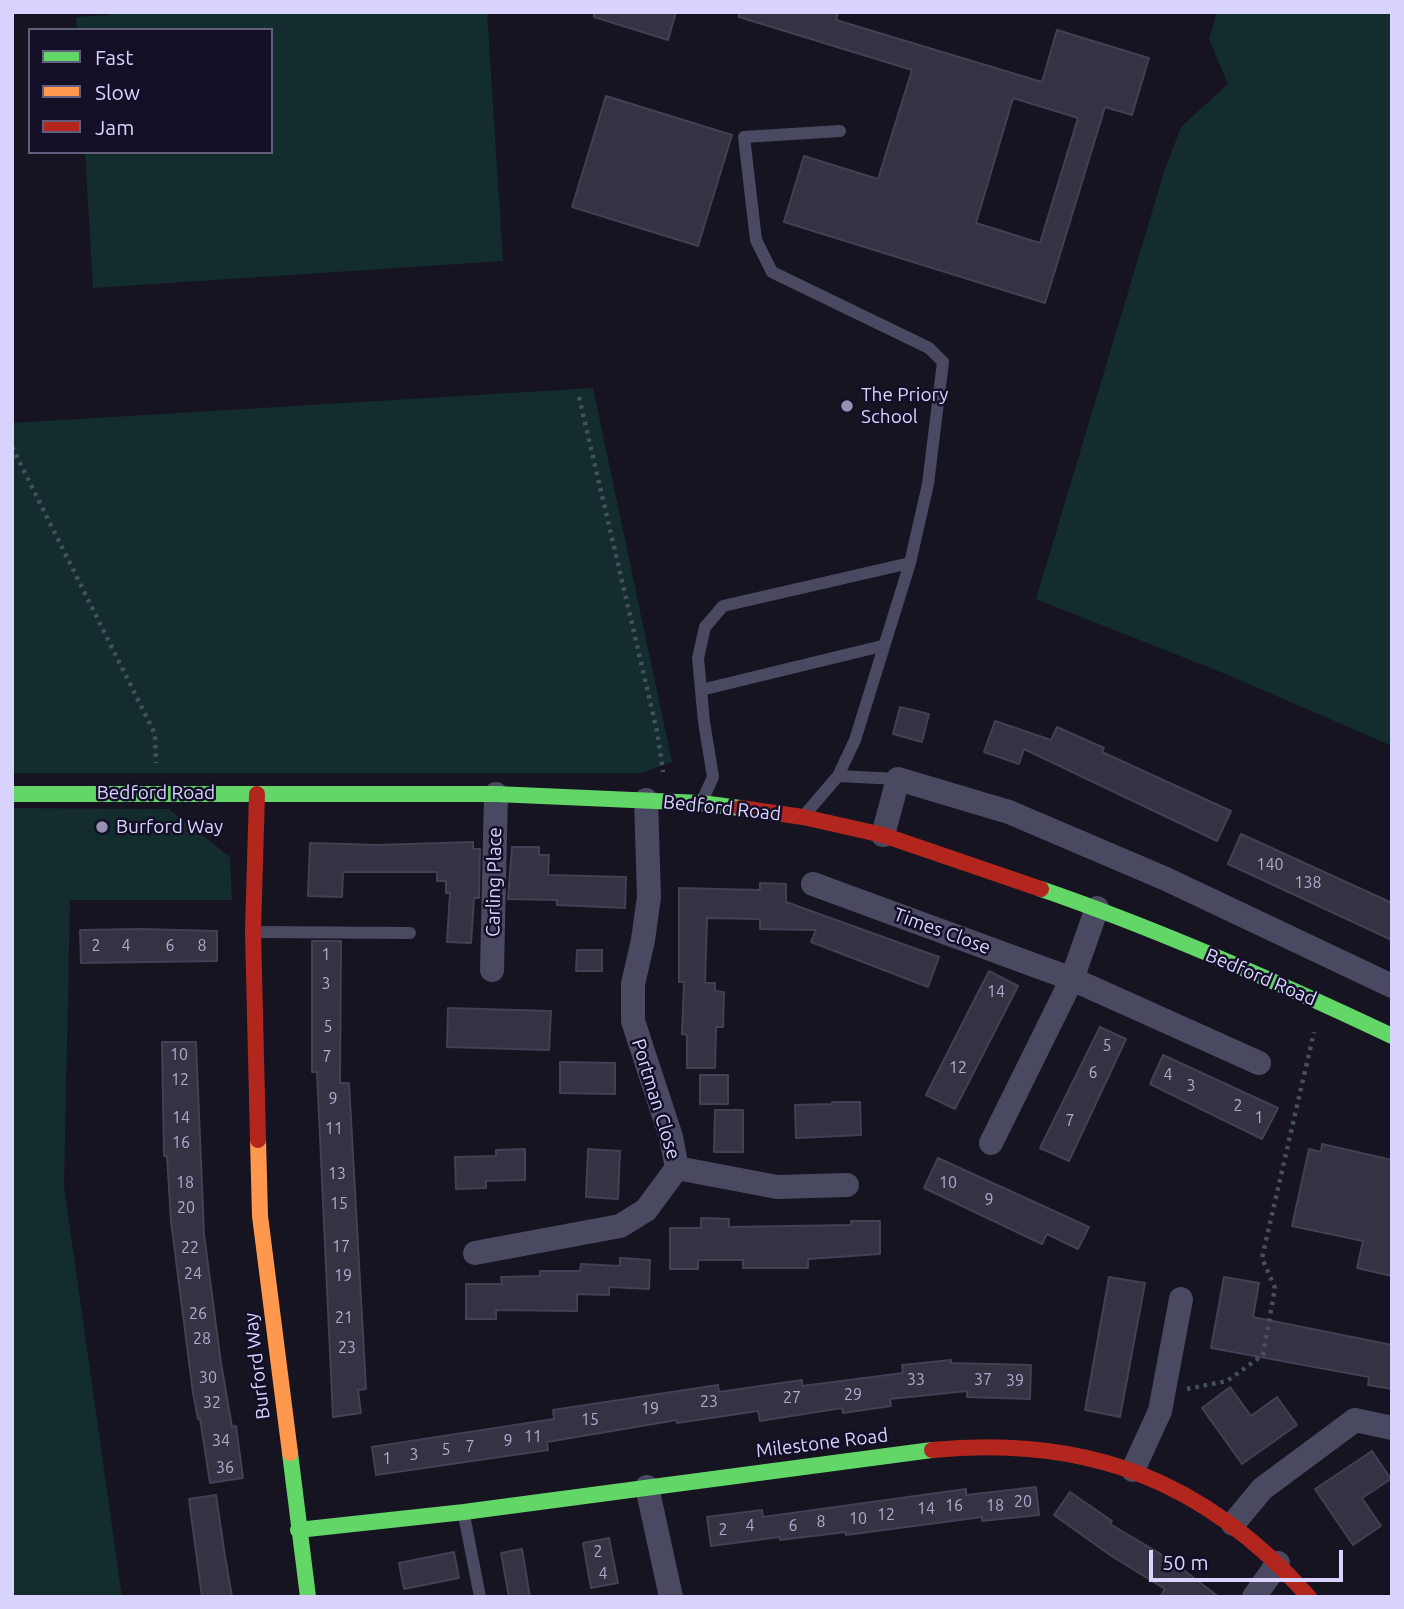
<!DOCTYPE html>
<style>
body{margin:0}
#map{position:relative;width:1404px;height:1609px;overflow:hidden;background:#161421;font-family:Ubuntu,sans-serif}
canvas{display:block}
.frame{position:absolute;inset:0;border:14px solid #d9d4ff;pointer-events:none}
.legend{position:absolute;left:28px;top:28px;width:245px;height:126px;box-sizing:border-box;background:#130f26;border:2px solid #625e7d;margin:0;padding:9px 12px;list-style:none;font-size:21px;color:#d9d4ff}
.legend li{display:flex;align-items:center;gap:14px;height:35px}
.legend b{width:35px;border:2px solid #625e7d}
.scale{position:absolute;left:1149px;top:1550px;width:194px;height:32px;box-sizing:border-box;border:4px solid #d9d4ff;border-top:0;padding-left:9px;font-size:21px;line-height:24px;white-space:nowrap;color:#d9d4ff;-webkit-text-stroke:5px #130f26;paint-order:stroke}
</style>
<div id="map">
<canvas width="1404" height="1609"></canvas>
<div class="frame"></div>
<ul class="legend">
<li><b style="height:9px;background:#63d668"></b>Fast</li>
<li><b style="height:9px;background:#ff974d"></b>Slow</li>
<li><b style="height:9px;background:#b3261e"></b>Jam</li>
</ul>
<div class="scale">50 m</div>
</div>
<script>
const ctx = document.querySelector('canvas').getContext('2d');
ctx.lineJoin = 'round';
function paint(path, color) { ctx.fillStyle = color; ctx.fill(path, 'evenodd'); }
function stroke(path, color, width, dash) { ctx.strokeStyle = color; ctx.lineWidth = width; ctx.lineCap = dash ? 'butt' : 'round'; ctx.setLineDash(dash || []); ctx.stroke(path); }
function label(font, color, halo, rows, align = 'center') {
  ctx.font = font + ' Ubuntu,sans-serif'; ctx.lineWidth = 5; ctx.setLineDash([]); ctx.textBaseline = 'middle'; ctx.strokeStyle = halo; ctx.fillStyle = color; for (const [text, x, y, turn = 0] of rows) {
    ctx.save(); ctx.translate(x, y); ctx.rotate((+turn || 0) * Math.PI / 180); ctx.textAlign = isNaN(turn) ? turn : align; if (halo) ctx.strokeText(text, 0, 0); ctx.fillText(text, 0, 0); ctx.restore();
  }
}
paint(new Path2D(`
 M108,12H487L503,261L93,288L85,152H271V30H77L76,17L108,15Z
 M1217,12H1392V746L1228,675L1036,599L1164,172L1181,127L1228,84L1209,39Z
 M593,388L672,762L641,773H12V423Z
 M12,808L169,809L230,857L232,900H70L64,1186L122,1597H12Z`), '#132c2d');
const building = new Path2D(`
 M594,12H676L668,40L594,17Z
 M739,12H838L836,20L1042,82L1057,30L1149,58L1132,115L1105,107L1045,303L784,222L804,156L878,179L912,70L739,17ZM1013,98L1078,118L1040,243L976,223Z
 M606,96L732,135L698,246L572,207Z
 M900,707L929,714L922,742L893,734Z
 M995,721L1051,740L1057,727L1104,748L1102,752L1231,811L1217,841L1024,749L1019,764L984,752Z
 M1241,834L1392,903V940L1228,864Z
 M473,842V849H480L479,898H474L471,943L447,942L450,893H446V881H437V872H343L342,897L308,896L310,843L377,845Z
 M512,847H539V855H549L548,875L626,877L625,908L557,905V900L508,899Z
 M760,883L786,884V902L939,957L928,987L811,942L816,930L760,929V919L707,918L705,983H715V991L724,992L723,1027H716L715,1068H687V1035L682,1034L684,982H679V888L760,890Z
 M141,929L217,931V961L81,963L80,930Z
 M312,941H341L340,1083H349L366,1389L358,1390L361,1413L333,1417L317,1072H312Z
 M577,950H602V971H576Z
 M989,971L1018,986L955,1109L926,1095Z
 M448,1008L551,1011L549,1050L447,1047Z
 M1100,1027L1126,1039L1069,1161L1040,1148Z
 M162,1042H196L204,1234L221,1363L232,1427L236,1426L243,1478L210,1483L200,1418L198,1419L193,1393L171,1221L167,1156H164Z
 M1163,1055L1278,1108L1262,1139L1150,1084Z
 M560,1062L615,1063V1094L560,1093Z
 M700,1075H728V1104H700Z
 M832,1102H860L861,1135L796,1138L795,1105L832,1104Z
 M715,1110H743V1152H714Z
 M1322,1144L1392,1160V1276L1357,1268L1363,1241L1292,1226L1309,1149L1321,1152Z
 M525,1149V1180L486,1181V1188L456,1189L455,1157L496,1156V1150Z
 M588,1149L620,1151L618,1199L586,1197Z
 M938,1158L1089,1227L1078,1249L1047,1234L1042,1244L924,1188Z
 M701,1218L729,1219V1227L851,1225V1221H880V1254L808,1259V1268H743V1260H698V1269H670V1228H701Z
 M620,1258L650,1260L649,1289L609,1287V1295L577,1294V1311L496,1310V1319H466V1284H502L501,1277L540,1276V1271H580L581,1264L620,1266Z
 M1109,1277L1145,1283L1120,1417L1085,1410Z
 M1224,1277L1259,1283L1253,1317L1392,1345V1389L1368,1385L1369,1377L1211,1348Z
 M951,1360V1363L1031,1365L1030,1399L967,1397V1391L890,1399L891,1406L843,1413L842,1408L760,1421L758,1411L677,1423V1420L547,1442L548,1450L376,1475L372,1447L554,1419L553,1410L718,1385L719,1392L802,1380V1386L903,1373L902,1365Z
 M1230,1387L1251,1416L1277,1397L1297,1425L1242,1464L1202,1408Z
 M1372,1451L1391,1479L1362,1498L1381,1526L1353,1545L1315,1489Z
 M1036,1487L1039,1515L982,1521V1517L846,1535V1532L780,1540V1537L711,1546L707,1517L762,1510L763,1517L966,1489V1495Z
 M1070,1492L1112,1521L1110,1524L1169,1559L1219,1597H1160L1165,1589L1110,1555L1054,1515Z
 M216,1495L225,1556L232,1597H202L189,1499Z
 M609,1538L618,1583L591,1588L583,1543Z
 M522,1549L530,1597H509L501,1553Z
 M454,1552L459,1578L404,1589L399,1563Z`);
paint(building, '#343243');
stroke(building, '#433f54', 2);
stroke(new Path2D(`
 M579,397L657,731L663,772
 M12,447L155,734L156,763
 M1187,1389L1227,1381L1263,1355L1275,1288L1262,1258L1314,1032`), '#44505f', 4.5, [3.5, 5]);
stroke(new Path2D(`
 M701,690L882,646
 M838,776L898,779
 M703,799L713,777L704,722L698,658L705,627L723,606L910,563
 M807,812L838,776L855,740L910,563L928,484L943,362L929,348L772,272L756,240L744,137L840,131
 M257,932L410,933
 M464,1515L480,1597`), '#4a4962', 12);
stroke(new Path2D(`
 M883,835L898,779L1009,812L1166,879L1392,986
 M813,884L1072,979L1259,1063
 M492,970L496,794
 M991,1143L1072,979L1097,908
 M677,1168L777,1187L847,1185
 M475,1253L620,1226L646,1210L677,1168L671,1137L633,1021V984L643,940L649,897L646,800
 M1133,1470L1160,1411L1181,1299
 M647,1487L671,1597
 M1233,1524L1262,1489L1355,1420L1392,1428
 M1254,1597L1278,1563`), '#4a4962', 24);
stroke(new Path2D(`
 M12,794H496L701,803L740,808
 M1041,889C1160,930 1278,982 1392,1036
 M290,1453L308,1597
 M298,1530L464,1512L932,1450`), '#63d668', 16);
stroke(new Path2D(`
 M258,1140L260,1216L290,1453`), '#ff974d', 16);
stroke(new Path2D(`
 M257,794L253,931L258,1140
 M740,808L803,817L883,835L1041,889
 M932,1450C1087,1435 1205,1480 1309,1597`), '#b3261e', 16);
for (const [x, y, r, color] of [
 [847,406,7,"#9591b1"],
 [102,827,7,"#9591b1"]
]) { const dot = new Path2D(); dot.arc(x, y, r, 0, 2 * Math.PI); ctx.fillStyle = color; ctx.fill(dot); stroke(dot, '#130f26', 2.5); }
label('16px', '#b0acd0', null, [
 ["140",1270,865],
 ["138",1308,883],
 ["2",96,946],
 ["4",126,946],
 ["6",170,946],
 ["8",202,946],
 ["1",326,955],
 ["3",326,984],
 ["14",996,992],
 ["5",328,1027],
 ["5",1107,1046],
 ["10",179,1055],
 ["7",327,1057],
 ["12",958,1068],
 ["6",1093,1073],
 ["4",1168,1075],
 ["12",180,1080],
 ["3",1191,1086],
 ["9",333,1099],
 ["2",1238,1106],
 ["14",181,1118],
 ["1",1259,1118],
 ["7",1070,1121],
 ["11",334,1129],
 ["16",181,1143],
 ["13",337,1174],
 ["18",185,1183],
 ["10",948,1183],
 ["9",989,1200],
 ["15",339,1204],
 ["20",186,1208],
 ["17",341,1247],
 ["22",190,1248],
 ["24",193,1274],
 ["19",343,1276],
 ["26",198,1314],
 ["21",344,1318],
 ["28",202,1339],
 ["23",347,1348],
 ["30",208,1378],
 ["33",916,1380],
 ["37",983,1380],
 ["39",1015,1381],
 ["29",853,1395],
 ["27",792,1398],
 ["23",709,1402],
 ["32",212,1403],
 ["19",650,1409],
 ["15",590,1420],
 ["11",533,1437],
 ["34",221,1441],
 ["9",508,1441],
 ["7",470,1447],
 ["5",446,1450],
 ["3",414,1455],
 ["1",387,1459],
 ["36",225,1468],
 ["20",1023,1502],
 ["16",954,1506],
 ["18",995,1506],
 ["14",926,1509],
 ["12",886,1515],
 ["10",858,1519],
 ["8",821,1522],
 ["4",750,1526],
 ["6",793,1526],
 ["2",723,1530],
 ["2",598,1552],
 ["4",603,1574]
]);
label('19px', '#d9d4ff', '#130f26', [
 ["The Priory",861,395],
 ["School",861,417],
 ["Burford Way",116,827]
], 'left');
label('19px', '#d9d4ff', '#130f26', [
 ["Bedford Road",156,793],
 ["Bedford Road",722,808,6],
 ["Carling Place",494,882,-89],
 ["Times Close",942,931,20],
 ["Bedford Road",1261,977,23],
 ["Portman Close",656,1099,73],
 ["Burford Way",257,1366,-97],
 ["Milestone Road",822,1443,-7]
]);
</script>
